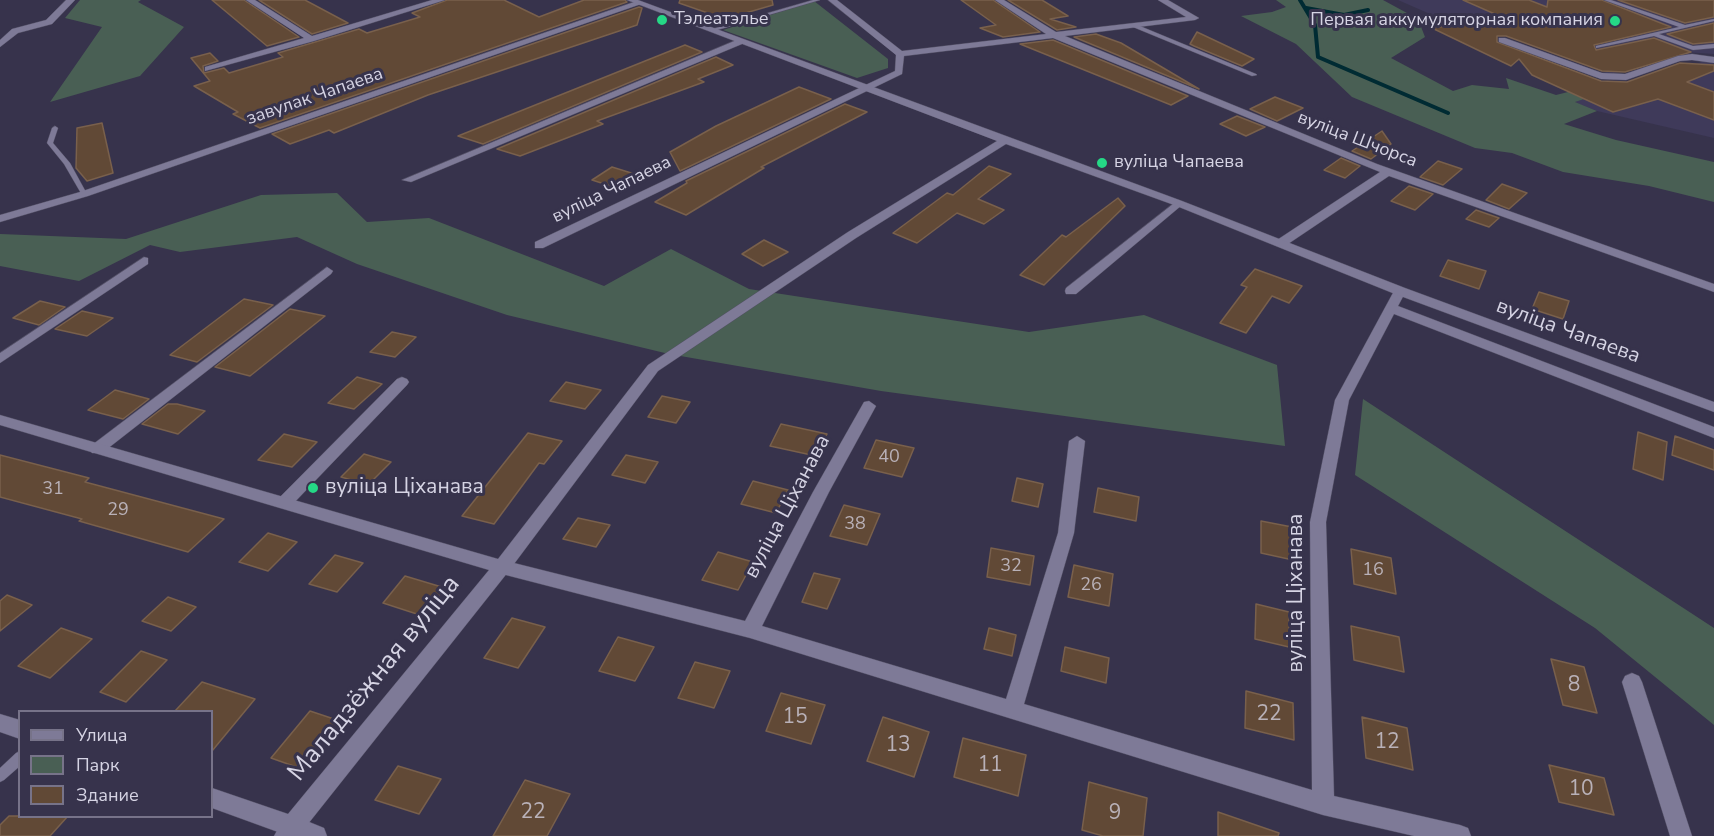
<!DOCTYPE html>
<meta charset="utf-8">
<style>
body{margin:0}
#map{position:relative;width:1714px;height:836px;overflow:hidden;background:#37334c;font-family:"Nunito Sans",sans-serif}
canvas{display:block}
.legend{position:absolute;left:18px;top:710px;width:195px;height:108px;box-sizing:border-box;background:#37334c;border:2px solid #777389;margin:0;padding:8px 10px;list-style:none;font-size:18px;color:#d6d4e4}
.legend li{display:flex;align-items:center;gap:12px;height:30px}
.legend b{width:30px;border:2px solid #777389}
</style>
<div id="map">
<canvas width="1714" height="836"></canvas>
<ul class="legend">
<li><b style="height:8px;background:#7e7a97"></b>Улица</li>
<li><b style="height:16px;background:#495f54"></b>Парк</li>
<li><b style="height:16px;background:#614936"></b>Здание</li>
</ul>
</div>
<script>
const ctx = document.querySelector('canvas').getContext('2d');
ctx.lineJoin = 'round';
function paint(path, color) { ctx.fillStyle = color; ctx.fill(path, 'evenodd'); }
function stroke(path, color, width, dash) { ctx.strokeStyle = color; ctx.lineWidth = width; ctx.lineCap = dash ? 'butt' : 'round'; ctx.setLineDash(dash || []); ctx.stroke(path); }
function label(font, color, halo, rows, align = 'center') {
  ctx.font = font + ' "Nunito Sans",sans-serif'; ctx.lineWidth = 6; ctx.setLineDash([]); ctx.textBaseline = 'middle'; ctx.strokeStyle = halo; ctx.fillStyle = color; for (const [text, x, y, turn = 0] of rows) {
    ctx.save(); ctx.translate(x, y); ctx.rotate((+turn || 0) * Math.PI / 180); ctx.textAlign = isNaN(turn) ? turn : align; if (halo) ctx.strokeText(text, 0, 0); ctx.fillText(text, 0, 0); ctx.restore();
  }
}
paint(new Path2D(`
 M1398,0H1714V54L1685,52L1638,68L1609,74L1502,32L1462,28Z
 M1705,61L1714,64V138L1597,111L1574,102Z`), '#3f3a5a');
paint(new Path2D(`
 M80,0H141L138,2L184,27L140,76L50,102L102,27L65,18Z
 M1276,0H1383L1418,19L1425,37L1391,58L1453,91L1472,85L1509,89L1506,78L1556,95L1600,84L1612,90L1575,102L1597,111L1564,124L1616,140L1714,162V202L1649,186L1563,172L1512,153L1475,148L1352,97L1296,44L1241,16L1272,12L1286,7Z
 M814,1L888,59V68L857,78L723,30Z
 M337,193L367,222L429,218L604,286L671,249L749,289L1029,332L1144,315L1277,365L1285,446L881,391L669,354L507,315L357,264L297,237L180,252L150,245L79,281L0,266V234L126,239L261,195Z
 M1363,399L1714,628V725L1595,628L1355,475Z`), '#495f54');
stroke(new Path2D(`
 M1300,0L1315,25L1318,57L1448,113
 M1306,8L1344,15L1368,10`), '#002b33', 4);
const building = new Path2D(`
 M212,0H244L299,37L267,46Z
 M259,0H305L348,23L312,34Z
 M447,0H504L539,17L584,0H625L627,2L260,128L233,114L238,112L194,86L210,81L191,58L210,53L218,61L203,66L204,73L224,68L229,73L283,57L278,53L359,29L367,33L420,17L412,13Z
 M680,0H772L773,5L725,19L679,3Z
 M961,0H993L1040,32L1003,37L980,28L996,25Z
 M1008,0H1042L1068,16L1050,19L1076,27L1057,30Z
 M1463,0H1529L1547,7L1548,0H1602L1671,27L1594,45L1596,50L1654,38L1691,52L1625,72L1602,71L1506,36H1497V42L1601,81L1627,82L1680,63L1714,65V71L1687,82L1714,92V120L1658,99L1613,112L1532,75L1519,59L1511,66L1432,28L1504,18Z
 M1618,0H1714V17L1685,23Z
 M639,7L642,8L637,25L428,95L334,133L329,130L290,144L272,134Z
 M1714,23V42L1693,44L1667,34Z
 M1197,32L1254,59L1242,66L1194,46L1190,44Z
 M1096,34L1121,43L1199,89L1074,37Z
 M1053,40L1188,96L1171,105L1020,44Z
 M685,45L702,52L483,144L458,136Z
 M716,57L733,65L698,79L704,82L597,121L603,124L520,156L497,149Z
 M799,87L831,99L680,171L670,152L716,126Z
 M1275,97L1303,108L1277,121L1250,109Z
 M845,104L867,112L761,167L764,168L686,215L655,202L687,183L686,181Z
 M1237,116L1265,127L1246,136L1220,124Z
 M102,123L113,173L87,181L76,168L77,128Z
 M1382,131L1391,144L1371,159L1352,151Z
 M1341,158L1360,166L1345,178L1324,170Z
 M1438,161L1462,169L1443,185L1420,177Z
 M989,166L1011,174L978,199L1004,210L984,224L957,213L917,243L893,233L947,193L953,195Z
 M612,167L641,176L617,188L592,180Z
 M1502,184L1527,193L1509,209L1486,200Z
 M1409,186L1433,194L1415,210L1391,201Z
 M1118,198L1125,206L1044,285L1020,275L1062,235L1066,237Z
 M1476,210L1499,218L1489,227L1466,219Z
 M764,240L788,252L763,266L742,254Z
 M1448,260L1486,271L1479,289L1440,276Z
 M1255,269L1302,286L1289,303L1272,296L1246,333L1220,323L1247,287L1241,285Z
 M1539,292L1569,301L1563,319L1532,309Z
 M244,299L273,305L197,362L170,355Z
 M40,301L65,307L39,325L13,318Z
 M290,309L325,316L250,376L215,367Z
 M82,311L113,318L87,336L55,329Z
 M392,332L416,337L395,357L370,352Z
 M357,377L382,384L354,409L328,403Z
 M566,382L601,390L585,409L550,401Z
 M115,390L149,399L123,419L88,410Z
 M662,396L690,402L676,423L648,417Z
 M168,404H177L205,411L178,434L142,424Z
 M781,424L827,434L816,456L770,446Z
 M1638,432L1667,442L1663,480L1633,469Z
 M528,433L562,441L544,464L539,463L494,524L462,516Z
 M284,434L317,442L292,467L258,460Z
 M1675,436L1714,450V470L1672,455Z
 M876,440L914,448L902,477L864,468Z
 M364,454L391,462L368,485L341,477Z
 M0,455L89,478L85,482L224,519L188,552L79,521L82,519L0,497Z
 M626,455L658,462L645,483L612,475Z
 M1017,478L1043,484L1038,507L1012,501Z
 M753,481L788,490L776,513L741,504Z
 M1098,488L1139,497L1136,521L1094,512Z
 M844,505L880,514L867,545L830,536Z
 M578,518L610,525L596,547L563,539Z
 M1261,521L1292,527L1293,560L1261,553Z
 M268,533L297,542L268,571L239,562Z
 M991,548L1034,556L1030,585L987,577Z
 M1351,549L1391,558L1396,594L1354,584Z
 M718,552L753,562L738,590L702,580Z
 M335,555L363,563L337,592L309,584Z
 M1074,565L1113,574L1109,606L1068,597Z
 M814,573L840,579L827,609L802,602Z
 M405,576L445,588L423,616L383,603Z
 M7,595L32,605L0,631V601Z
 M168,597L196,607L171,631L142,621Z
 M1256,604L1289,612V647L1255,639Z
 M512,618L545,627L518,668L484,658Z
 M1351,626L1399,637L1404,672L1354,660Z
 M61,628L92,639L50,678L18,666Z
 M989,628L1016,635L1012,656L984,649Z
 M618,637L654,647L635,681L599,671Z
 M1065,647L1109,658L1106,683L1061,671Z
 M141,651L167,660L126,702L100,692Z
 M1551,659L1584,667L1597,713L1563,705Z
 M695,662L730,671L714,708L678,698Z
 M202,682L255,699L212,751V711H175Z
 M1246,691L1293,703L1294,740L1245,728Z
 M781,693L825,705L811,744L766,731Z
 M310,711L340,721L302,769L271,758Z
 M883,717L929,732L914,777L867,761Z
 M1362,717L1407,728L1413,770L1366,758Z
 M963,738L1026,755L1018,796L954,777Z
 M1549,765L1604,778L1614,815L1559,802Z
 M398,766L441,779L419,814L375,800Z
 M525,780L570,794L547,836H493Z
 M1089,782L1147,798L1143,836H1103L1082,830Z
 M1218,812L1279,833L1278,836H1218Z
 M9,816H68L50,836H0V825Z`);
paint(building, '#614936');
stroke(building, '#79604c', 1.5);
const service = new Path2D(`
 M813,0H820L714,31L709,30Z
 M1604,0H1611L1685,25L1714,19V21L1659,34L1693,46L1714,44V48L1693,50L1654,36L1596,48V46L1679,27Z
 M1135,24L1256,74L1257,75L1252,76L1133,27L1132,26Z
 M55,126L58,128L53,143L70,163L87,194L86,195H82L64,164L47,143L52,128Z
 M20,751V766L4,780L0,782V768L16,753Z`);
const minor = new Path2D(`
 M66,0H75L52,24L18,33L0,47V40L12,29L46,20Z
 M246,0H255L312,36L432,0H445L314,41L205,71V67L304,38Z
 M828,0H837L902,51L1046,34L995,0H1004L1056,32L1186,17L1158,0H1168L1199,18L1195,20L1065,36L1377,164L1714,284V292L1389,176L1285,246H1277V240L1380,172L1053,38L904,56L902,74L543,248H535V242L895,71L896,55Z
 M637,1L644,3L88,196L0,222V215L80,192Z
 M1499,38H1505L1602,73L1625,74L1678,56L1692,54L1714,57V63L1692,60L1680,61L1626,80L1601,79L1499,42Z
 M739,39L742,40V44L411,182L402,180Z
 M1178,200L1184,203L1182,205L1076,294H1066L1065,291L1066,288Z
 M144,257L148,258V264L0,363V353Z
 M327,267L333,271L331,274L102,453H92L89,449L92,445Z
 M1400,287L1406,291L1398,306L1714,427V438L1394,314L1349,400L1326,522L1334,796L1460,825L1468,828L1471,836H1414L1323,815L750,638L502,574L496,572L493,567L496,562L502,560L745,621L813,492L864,402L869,401L876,406L829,492L762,626L1006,699L1058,533L1069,441L1077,436L1085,441L1074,533L1024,704L1312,790L1310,522L1335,400L1394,291Z
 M402,377L407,379L409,382L407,385L290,507H278L276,503L278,499L397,379Z
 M1632,673L1639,676L1642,682L1692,836H1670L1622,682L1625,676Z
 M292,815L324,828L327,836H274L284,818Z`);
const tertiary = new Path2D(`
 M627,0H638L1182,201L1405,288L1714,402V412L1395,294L1174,205L1006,144L856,238L658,371L508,572L300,834L289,836L212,808V788L288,814L489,570L0,425V415L498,559L648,365L848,232L997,141Z
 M0,714L20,720V739L0,732Z`);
stroke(service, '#524f64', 1);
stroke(minor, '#524f64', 1);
stroke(tertiary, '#524f64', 1);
paint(service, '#7e7a97');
paint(minor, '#7e7a97');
paint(tertiary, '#7e7a97');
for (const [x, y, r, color] of [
 [662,20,6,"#25d886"],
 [1615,21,6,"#25d886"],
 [1102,163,6,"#25d886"],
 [313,488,6,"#25d886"]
]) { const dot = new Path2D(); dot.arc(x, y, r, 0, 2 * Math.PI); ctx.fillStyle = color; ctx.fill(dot); stroke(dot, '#37334c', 2); }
label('18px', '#d6d4e4', '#37334c', [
 ["Тэлеатэлье",674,20],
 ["Первая аккумуляторная компания",1603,21,"right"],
 ["вуліца Чапаева",1114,163]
], 'left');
label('18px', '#d6d4e4', '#37334c', [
 ["завулак Чапаева",315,97,-19],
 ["вуліца Шчорса",1357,140,21],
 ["вуліца Чапаева",612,190,-26]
]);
label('18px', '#b9b1b8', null, [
 ["40",889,458],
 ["31",53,490],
 ["29",118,511],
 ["38",855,525],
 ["32",1011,567],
 ["16",1373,571],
 ["26",1091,586]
]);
label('21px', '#d6d4e4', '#37334c', [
 ["вуліца Чапаева",1568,332,20],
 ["вуліца Ціханава",788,507,-62],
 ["вуліца Ціханава",1297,593,-90]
]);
label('21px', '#d6d4e4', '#37334c', [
 ["вуліца Ціханава",325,488]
], 'left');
label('21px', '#b9b1b8', null, [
 ["8",1574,686],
 ["22",1269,715],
 ["15",795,718],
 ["12",1387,743],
 ["13",898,746],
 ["11",990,766],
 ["10",1581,790],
 ["22",533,813],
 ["9",1115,814]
]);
label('26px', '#d6d4e4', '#37334c', [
 ["Маладзёжная вуліца",375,679,-51]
]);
</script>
